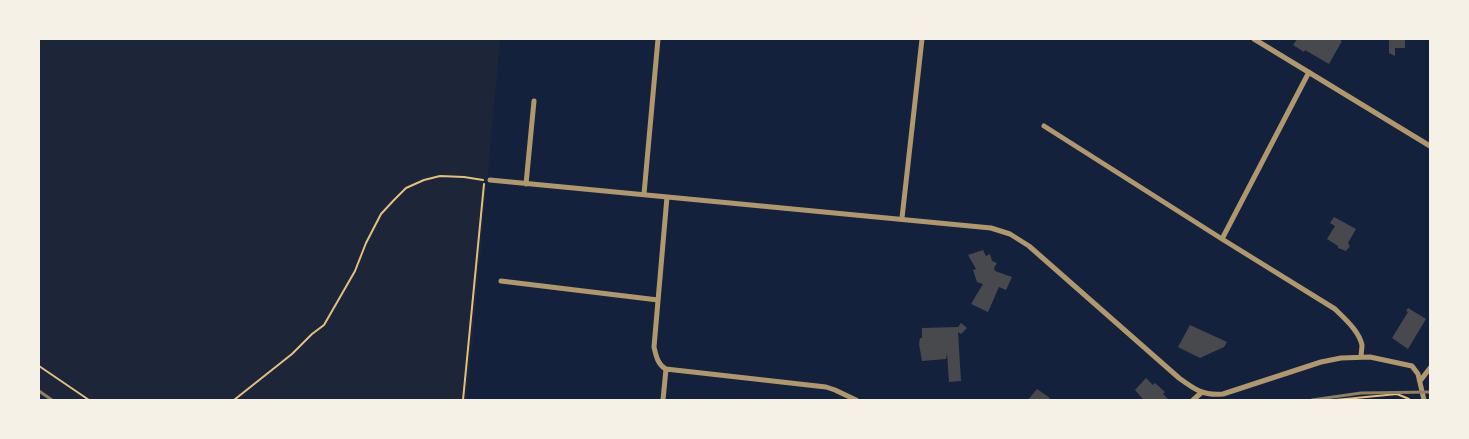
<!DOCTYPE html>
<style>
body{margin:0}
#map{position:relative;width:1469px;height:439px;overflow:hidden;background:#14213d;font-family:"Open Sans",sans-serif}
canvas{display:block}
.frame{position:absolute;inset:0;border:40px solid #f6f1e7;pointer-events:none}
</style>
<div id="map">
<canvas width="1469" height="439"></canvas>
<div class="frame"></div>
</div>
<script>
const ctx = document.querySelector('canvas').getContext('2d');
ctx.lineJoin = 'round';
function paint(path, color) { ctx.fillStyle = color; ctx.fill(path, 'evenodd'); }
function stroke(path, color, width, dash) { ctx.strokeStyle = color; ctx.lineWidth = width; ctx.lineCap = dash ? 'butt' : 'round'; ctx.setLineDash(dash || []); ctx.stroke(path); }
paint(new Path2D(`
 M39,39H500L467,400H39Z`), '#1d2539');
paint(new Path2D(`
 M1297,39H1338L1342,41L1329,64L1305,50L1304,52L1293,45Z
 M1389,39H1405V48H1395V56L1389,53Z
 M1334,217L1356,229L1348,243L1350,246L1346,251L1338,248V246L1327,239L1335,226L1330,223Z
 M983,250L986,256L990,254L992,261L997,263L994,268L995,271L1012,277L1006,290L999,287L988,312L971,304L983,284L977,282L973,270L976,269L968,255Z
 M1408,308L1426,319L1408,349L1392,338L1408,312L1406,311Z
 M961,323L967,328L961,334L958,332L961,381L949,382L947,353L946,359L922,361L919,344L920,338H922V328L958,327Z
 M1190,325L1227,342L1224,347L1200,358L1178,347Z
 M1146,378L1153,385L1155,383L1165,392L1163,394L1169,400H1145L1142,398L1135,390Z
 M1037,389L1050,398L1048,400H1028Z`), '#48494c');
stroke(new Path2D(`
 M39,366L89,400
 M234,400L292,354L312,334L324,325L355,271L366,243L381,214L394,200L406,188L424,180L440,176L464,177L483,180
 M463,400L484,184
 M1335,400L1397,394L1409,399`), '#e5c07b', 2);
stroke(new Path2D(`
 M1254,39L1430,146
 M1044,126L1222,239L1335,309C1345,319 1359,331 1362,345C1362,348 1361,354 1361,357
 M490,180L991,228L1010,234L1029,246L1179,378C1194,389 1203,396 1223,394L1321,362L1341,358L1370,357L1412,366L1418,374L1424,400
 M526,184L534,101
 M644,194L658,39
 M667,197L654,347C656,356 658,365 666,369L826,387L835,390L856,400
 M902,218L922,39
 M1222,239L1309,72
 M501,281L658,300
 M1420,381L1430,368
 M663,400L666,369
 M1193,400L1201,393`), '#b1986c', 5);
stroke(new Path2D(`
 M39,391L52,400
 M1312,400L1361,393L1430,392`), '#918062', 3);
</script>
